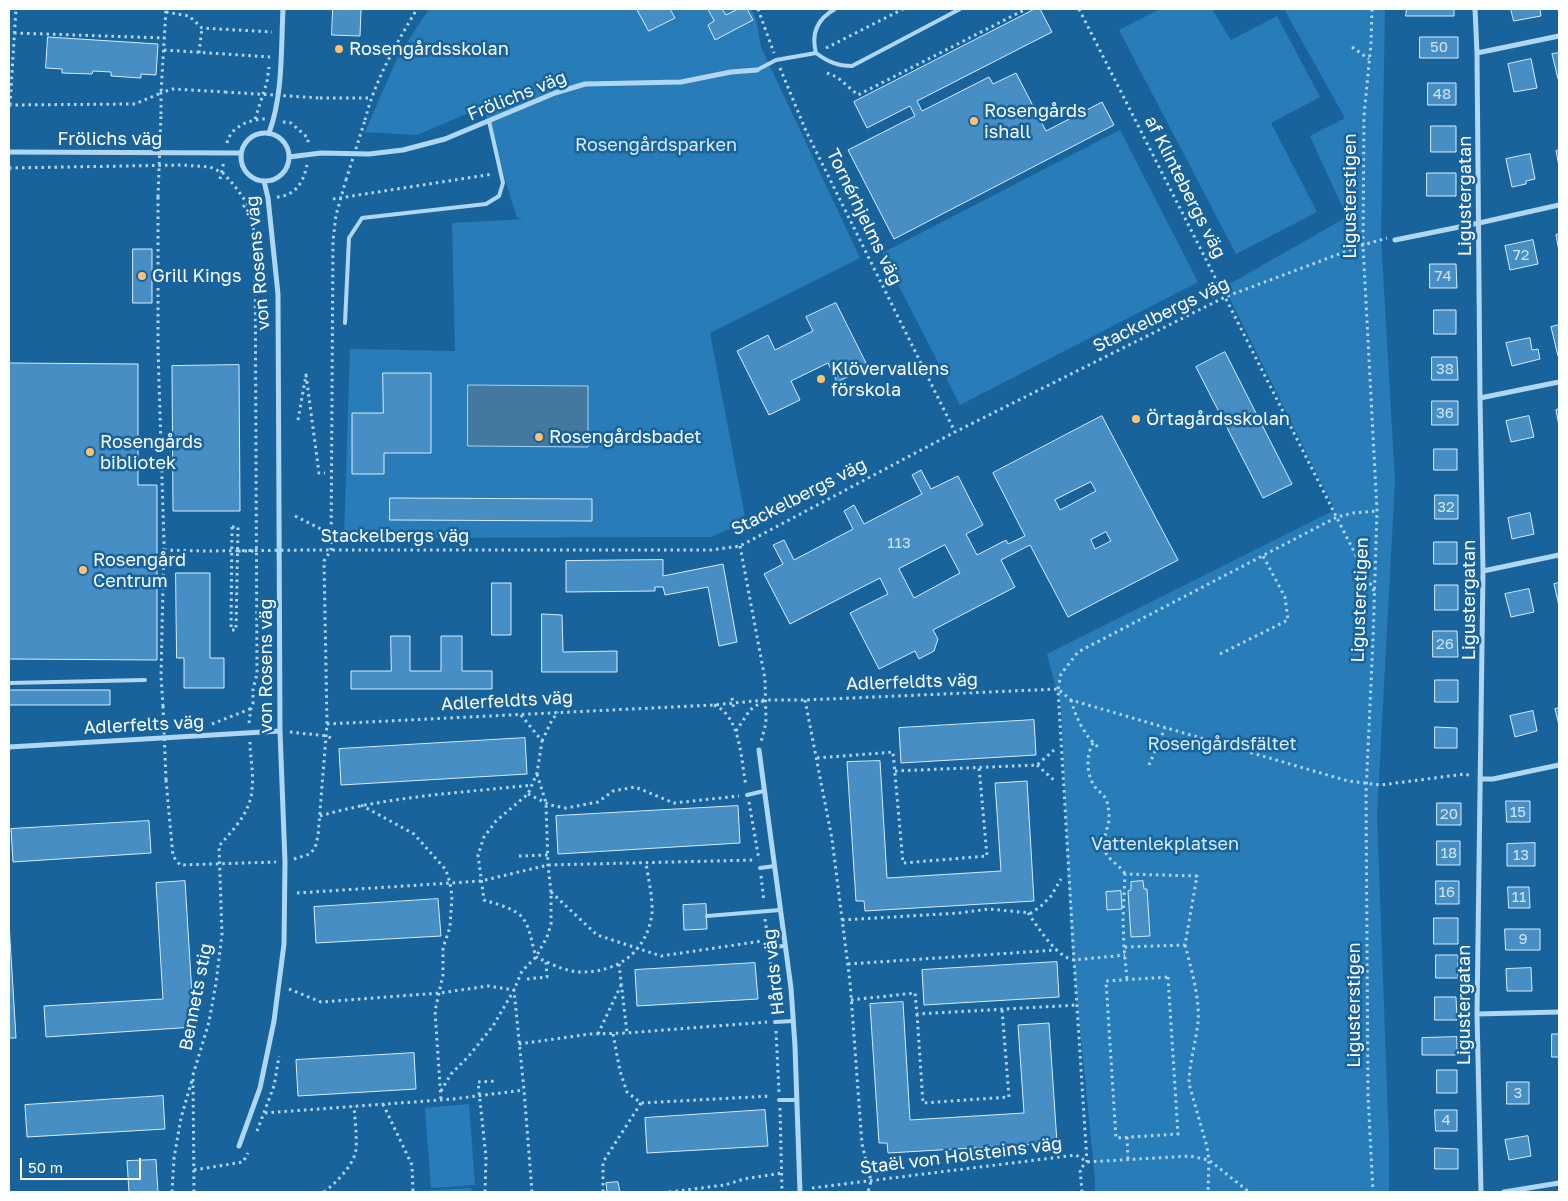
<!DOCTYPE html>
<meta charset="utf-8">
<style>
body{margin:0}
#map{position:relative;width:1568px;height:1201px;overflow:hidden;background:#19639c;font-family:"Golos Text",sans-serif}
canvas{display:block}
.frame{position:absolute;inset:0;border:10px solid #fff;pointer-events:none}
.scale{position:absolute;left:20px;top:1158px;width:121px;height:22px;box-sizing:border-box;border:2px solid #fff;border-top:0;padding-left:6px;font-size:15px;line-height:18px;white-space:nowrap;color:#fff;-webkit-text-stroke:4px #19639c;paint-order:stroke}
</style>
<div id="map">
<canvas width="1568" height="1201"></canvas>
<div class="frame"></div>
<div class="scale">50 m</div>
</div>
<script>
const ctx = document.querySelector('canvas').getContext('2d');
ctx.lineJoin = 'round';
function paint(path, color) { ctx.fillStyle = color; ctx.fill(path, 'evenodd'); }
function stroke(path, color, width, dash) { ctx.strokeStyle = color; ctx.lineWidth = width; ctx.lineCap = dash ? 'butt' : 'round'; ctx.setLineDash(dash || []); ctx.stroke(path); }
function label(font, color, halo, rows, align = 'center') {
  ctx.font = font + ' "Golos Text",sans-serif'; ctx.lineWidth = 5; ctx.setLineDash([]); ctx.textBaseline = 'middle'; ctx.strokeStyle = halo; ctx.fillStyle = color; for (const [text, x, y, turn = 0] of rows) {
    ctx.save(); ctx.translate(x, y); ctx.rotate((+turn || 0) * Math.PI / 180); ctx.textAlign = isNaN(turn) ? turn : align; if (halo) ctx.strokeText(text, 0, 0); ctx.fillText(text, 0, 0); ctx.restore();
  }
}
paint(new Path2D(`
 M429,9H751L756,19L761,47L860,258L710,333L746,522L711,537L344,538L350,349L455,351L452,223L524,219L517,218L483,107L417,135L365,132L398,56Z
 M1160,9H1212L1231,40L1277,16L1320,97L1271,123L1317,212L1236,254L1119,30Z
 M1284,9H1385L1381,238L1395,481L1377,815L1389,1144V1192H1095V1179L1071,940L1061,706L1047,654L1335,510L1224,287L1347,217L1310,136L1345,118Z
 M1120,130L1198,282L960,405L882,253Z
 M469,1104L475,1185L431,1188L425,1108Z
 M471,1188L472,1192H400Z`), '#287db8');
const water = new Path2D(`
 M468,385L588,386V447L468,446Z`);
paint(water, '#44789f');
stroke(water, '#a2d3f4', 1);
const building = new Path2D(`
 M333,9H361L360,36L332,35Z
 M637,9H670L675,18L649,31Z
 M708,9H722L726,15L738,9H747L753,20L715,40L708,25L714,21Z
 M1035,9H1040L1052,32L917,101L922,111L989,77L993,84L1016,73L1046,131L1102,102L1114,125L894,239L848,150L915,116L910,106L867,128L854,102Z
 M1407,9H1454V16H1406Z
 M1511,9H1540L1541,16L1514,21Z
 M48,37L158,44L156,75L141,74V78L111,76V72L93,71L92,74L62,73V69L46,68Z
 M1420,37H1458V58H1420Z
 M1559,53V78L1558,79L1552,54Z
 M1531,59L1537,88L1514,92L1508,64Z
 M1428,83H1456V105H1428Z
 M1431,126H1456V152H1431Z
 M1559,150V166L1556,151Z
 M1530,154L1535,179L1526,181V184L1512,187L1506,159Z
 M1427,173H1456V196H1427Z
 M1559,234V251L1556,235Z
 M1533,240L1538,264L1510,270L1505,246Z
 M133,249H152V303H133Z
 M1430,264H1456L1457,288H1430Z
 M836,303L868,367L837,382L828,363L791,381L800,400L769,415L737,351L768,335L775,350L813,331L806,317Z
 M1434,310H1456V334H1434Z
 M1559,325V355L1558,356L1551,327Z
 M1530,338L1532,350L1538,349L1540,359L1512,366L1506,343Z
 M1225,352L1292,484L1263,498L1196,367Z
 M1432,357H1457L1458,380H1432Z
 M9,363L138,364V485H157V660L9,659Z
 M239,365L240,511H173L172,366Z
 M383,373H431V453H384V474H352V413H383Z
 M1432,401H1458V425H1432Z
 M1559,409V426L1556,410Z
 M1102,416L1178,560L1068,617L1030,545L1001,560L1015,587L933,630L938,639L934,651L919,659L915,651L879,669L850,613L888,594L880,578L790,624L764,574L783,564L773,545L784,540L794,560L853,529L844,511L854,505L864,524L922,494L912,475L921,470L931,489L958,476L983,525L966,534L977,555L1006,540L1008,544L1025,536L993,473ZM1091,482L1096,491L1060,510L1055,500ZM1106,532L1111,541L1095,549L1091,540ZM945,545L960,573L914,598L899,569Z
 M1529,416L1534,437L1511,442L1506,421Z
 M1434,449H1457V470H1434Z
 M1435,495H1458V519H1435Z
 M390,498L592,499V521L390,520Z
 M1530,513L1534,534L1512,539L1508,518Z
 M1434,542H1457V564H1434Z
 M663,560V576L723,564L737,642L719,646L708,587L665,595L663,587H655V591L566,592V561Z
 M176,573H210V658H224V688H184V658H177Z
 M492,583H511V635H492Z
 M1559,583V606L1554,584Z
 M1435,585H1458V610H1435Z
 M1529,589L1534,612L1511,617L1505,594Z
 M542,614L562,615L563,652L617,651V672H542Z
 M1433,631H1457L1458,657H1433Z
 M391,636H410V671H441V636H462V671H492V689H351V671H391Z
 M1435,680H1458V702H1435Z
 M9,690H110V705H9Z
 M1559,708V725L1555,709Z
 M1533,711L1537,731L1515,737L1510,716Z
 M1034,720L1036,755L901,763L899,728Z
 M1435,727L1457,728V748H1435Z
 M525,738L527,774L341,785L339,749Z
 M880,761L887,878L1001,871L995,783L1027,781L1034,901L865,911L864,901H856L847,762Z
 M1506,801H1530V822H1507Z
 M1437,803H1461V825H1437Z
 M738,806L740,843L558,854L556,816Z
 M149,821L151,853L13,862L11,829Z
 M1437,841H1460V865H1437Z
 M1535,843V866H1507V844Z
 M185,881L194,1027L46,1037L44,1006L163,999L156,883Z
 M1143,881L1144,889H1147L1150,936L1131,937L1128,891L1131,890V882Z
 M1436,881H1459V904H1436Z
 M1508,887H1529L1530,908H1509Z
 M1121,891L1122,909L1107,910L1106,892Z
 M438,899L441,936L316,943L314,907Z
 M706,904L707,929L684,930L683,905Z
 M1434,918H1458V944H1434Z
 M9,923L16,1038H9Z
 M1505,929H1540V950H1506Z
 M1436,955H1458V978H1436Z
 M1057,962L1059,997L924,1005L922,970Z
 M755,963L758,999L637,1006L635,970Z
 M1531,968L1532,991H1507L1506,969Z
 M1435,997H1456L1457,1020H1435Z
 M903,1002L910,1120L1024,1113L1018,1025L1049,1023L1057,1143L888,1153L887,1143H879L870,1004Z
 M1552,1034H1559V1057H1552Z
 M1457,1037V1055H1422V1038Z
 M414,1053L416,1089L298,1096L296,1060Z
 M1437,1070H1457V1093H1437Z
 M1507,1082H1529V1104H1507Z
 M163,1096L165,1129L27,1137L25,1105Z
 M765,1110L768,1146L647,1153L645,1118Z
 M1435,1110H1457V1131H1436Z
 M1528,1136L1531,1156L1509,1160L1505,1140Z
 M1435,1148L1458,1149V1169H1435Z
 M156,1160L158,1192H129L127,1161Z
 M618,1182L620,1192H607L606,1183Z`);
paint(building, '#468ec4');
stroke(building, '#d7edfc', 1);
stroke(new Path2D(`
 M758,9L774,53
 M1079,9L1375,593
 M1372,9L1371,43L1364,116L1363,245L1377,511L1373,640L1366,793L1368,1095L1373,1192
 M166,12L189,16L202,28L272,32
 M14,33L165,38
 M1352,47L1369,59
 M826,48L903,9
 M164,50L270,57
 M199,53L202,28
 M780,68L806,131L955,432
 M827,73L837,77L858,95L1026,9
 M320,98H370
 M9,105L135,104L161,93L166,9
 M10,105L16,9
 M161,114V93L172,89L225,92
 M255,119L267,82L269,67
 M365,120C375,80 396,44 417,9
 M283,122L291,123L308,138V146
 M227,143C230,127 250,119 265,119
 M9,168L182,165L210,167L223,173L234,185L247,203L255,236L257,674L253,689V704L251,708L249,723
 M220,179L224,161
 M158,197V349L164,543L161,676L163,706
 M277,197C296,195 303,183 307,165
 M333,199L493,174
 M243,207L247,203L258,200
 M298,420L306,375L319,473H325
 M295,516L325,531
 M232,527H238L236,630H231Z
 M740,546L765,679L766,723L761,742
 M164,550L203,551
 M313,550H711L740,546L955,432L1225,297L1363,245L1387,238
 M238,551H256
 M1220,654L1288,620L1285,597L1263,556
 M732,698L734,711
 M805,700L832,839L850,982L862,1144L871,1181L868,1192
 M1071,700C1076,718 1084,735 1098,747
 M714,705C741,716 741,761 746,786
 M521,715L542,741L537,773L528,794L496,821L484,837L478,855L484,900C496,904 511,907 521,916C530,925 532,945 536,957C549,963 564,971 579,972C618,973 647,952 652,913C653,899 648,877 646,863
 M212,724L250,709
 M327,724L713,705L765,700H805L1058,689L1071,700L1348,781L1381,785L1465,774L1471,776
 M736,731L750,710L763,701
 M290,732L327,736L333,739
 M542,741L552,720L558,712
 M1093,743C1086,755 1086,774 1095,787C1099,792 1105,795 1107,802C1109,809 1110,818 1108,825C1106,834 1102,842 1105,851C1109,861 1120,865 1125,874
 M817,758L893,752L903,863L987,856L979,767
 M1037,765L1056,782
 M1149,765L1165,728
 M895,771L1037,765L1054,750
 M166,780L173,856L180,865L276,862
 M528,794L550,805L566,808L598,802L613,791L635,787L674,803L739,796
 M749,802L759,860
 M361,805L414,834L446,870L450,883L452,896L450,927L443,948V975L435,1011L441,1100
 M320,816C388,796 461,793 532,785
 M519,856L548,855
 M294,859L310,854L315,848L318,836L327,724L324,561L331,550L333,241L336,215L346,180
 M761,876L764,902
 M551,892L597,935L661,956L762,941
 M297,893L481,881L548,865L755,860
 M1028,913C1038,927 1056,957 1074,960L1125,955
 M765,919L768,940
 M842,920L959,913L989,909L1031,913L1041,906L1051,896L1061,879
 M1185,945C1191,968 1200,999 1198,1022C1196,1043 1189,1063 1189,1084L1207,1147L1209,1160L1208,1192
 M1124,947L1123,920L1125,874L1197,876L1185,945L1124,947L1127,980
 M770,956L775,1014
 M619,964L627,1033
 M848,964L1057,950
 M1168,977L1178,1134L1116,1138L1106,981Z
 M527,979L547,977L546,962
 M289,989L321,1002L440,993L488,986L514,990L524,1090L532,1192
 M851,1000L915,993L917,1014L1077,1005
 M917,1014L923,1103L1009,1097L1002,1009
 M776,1031L779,1092
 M598,1034L621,985
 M613,1034L620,1071L627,1092L641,1103L771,1096
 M519,1044L590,1034L627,1033L767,1022
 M441,1091L451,1074L468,1057L493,1026L514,990L522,971L536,957L547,937L551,924V892L548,865L546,803L537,774
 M383,1104L412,1165L413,1192
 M780,1108L782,1192
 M265,1113L453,1099L524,1090
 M257,1131L274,1086L279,1056
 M1127,1137L1128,1160
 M194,1170L243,1162L248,1153
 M812,1188L1076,1155L1087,1162L1190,1156L1209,1160L1249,1192
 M172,1192L174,1158L181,1118L192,1080
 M194,1192L193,1075L209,1022L216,983L222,934L219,846C233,830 251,812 252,789C254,774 250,757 250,742
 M324,1192C335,1184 355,1164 356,1149C357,1135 355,1120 354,1106
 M485,1192L486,1157L478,1082L497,1081
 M603,1192V1162L641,1103
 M669,1192L725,1185L744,1179L782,1173
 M1082,1192L1080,1169L1087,1162L1074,960L1058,689L1061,674L1078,652L1337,517L1353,513L1377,511`), '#afd6f2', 3, [2.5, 4]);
stroke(new Path2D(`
 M816,53C811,34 817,19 835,9
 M757,70L776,60L816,53C828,62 838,66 852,66L960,9
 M345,323L349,238L362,218L486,204L499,196L503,183L489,121
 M9,683L145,680
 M747,795L764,791
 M760,868L775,866
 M707,916L780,910
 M769,947L785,946
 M775,1022L793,1021
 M779,1100H797`), '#afd6f2', 4);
stroke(new Path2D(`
 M1475,9L1477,53L1480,398L1483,571L1477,1014L1481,1192
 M1477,53L1559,36
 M269,133C283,96 281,48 283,9
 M241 157a24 24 0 1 1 48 0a24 24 0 1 1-48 0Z
 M9,152L241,153
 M289,157L321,153L369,154L403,150L445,139L555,93L585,84L681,82L731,72L757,70
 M1395,240L1479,223L1559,205
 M1480,398L1559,382
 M1483,571L1559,555
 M9,747L280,731
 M759,750L791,988L795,1046L800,1192
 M1480,779H1493L1559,765
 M1477,1014L1559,1012
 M239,1146L260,1088L274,1021L284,944L285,862L280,731L278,294L268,198L264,181
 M1504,1192L1559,1183`), '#afd6f2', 5);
stroke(new Path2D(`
 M225,92L320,98
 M346,180L365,120
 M158,197L161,114
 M203,551L313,550
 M163,706L166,780`), '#afd6f2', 3, [2.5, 4]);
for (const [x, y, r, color] of [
 [339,49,5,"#ffc270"],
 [974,121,5,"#ffc270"],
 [142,276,5,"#ffc270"],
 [821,379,5,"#ffc270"],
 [1136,419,5,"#ffc270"],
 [539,437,5,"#ffc270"],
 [90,452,5,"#ffc270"],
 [83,570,5,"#ffc270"]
]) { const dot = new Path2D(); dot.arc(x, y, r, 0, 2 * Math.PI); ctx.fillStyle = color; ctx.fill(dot); stroke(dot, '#19639c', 2); }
label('15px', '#d1e3f0', null, [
 ["50",1439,47],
 ["48",1442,94],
 ["72",1521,255],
 ["74",1443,276],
 ["38",1445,369],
 ["36",1445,413],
 ["32",1446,507],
 ["113",899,543],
 ["26",1445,644],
 ["15",1518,812],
 ["20",1449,814],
 ["18",1449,853],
 ["13",1521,855],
 ["16",1447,892],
 ["11",1519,897],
 ["9",1523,939],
 ["3",1518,1093],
 ["4",1446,1120]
]);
label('18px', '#fff', '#19639c', [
 ["Rosengårdsskolan",349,49],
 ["Rosengårds",984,111],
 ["ishall",984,132],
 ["Grill Kings",152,276],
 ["Klövervallens",831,369],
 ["förskola",831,390],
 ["Örtagårdsskolan",1146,419],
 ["Rosengårdsbadet",549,437],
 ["Rosengårds",100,442],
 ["bibliotek",100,463],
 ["Rosengård",93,560],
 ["Centrum",93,581]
], 'left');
label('18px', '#fff', '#19639c', [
 ["Frölichs väg",517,96,-22],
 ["Frölichs väg",110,139],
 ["af Klintebergs väg",1185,187,63],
 ["Ligusterstigen",1350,196,-90],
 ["Ligustergatan",1465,196,-90],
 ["Tornérhjelms väg",864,217,64],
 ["von Rosens väg",258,263,-95],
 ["Stackelbergs väg",1161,315,-26],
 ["Stackelbergs väg",799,497,-27],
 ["Stackelbergs väg",395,536],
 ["Ligusterstigen",1360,600,-88],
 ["Ligustergatan",1469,600,-90],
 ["von Rosens väg",266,666,-90],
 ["Adlerfeldts väg",912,682,-2],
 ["Adlerfeldts väg",507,701,-3],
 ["Adlerfelts väg",144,725,-3],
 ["Hårds väg",774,972,-96],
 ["Bennets stig",196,997,-79],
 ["Ligusterstigen",1354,1005,-90],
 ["Ligustergatan",1464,1005,-90],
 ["Staël von Holsteins väg",961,1156,-7]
]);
label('18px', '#d7edfc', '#19639c', [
 ["Rosengårdsparken",656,145],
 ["Rosengårdsfältet",1222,744],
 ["Vattenlekplatsen",1165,844]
]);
</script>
